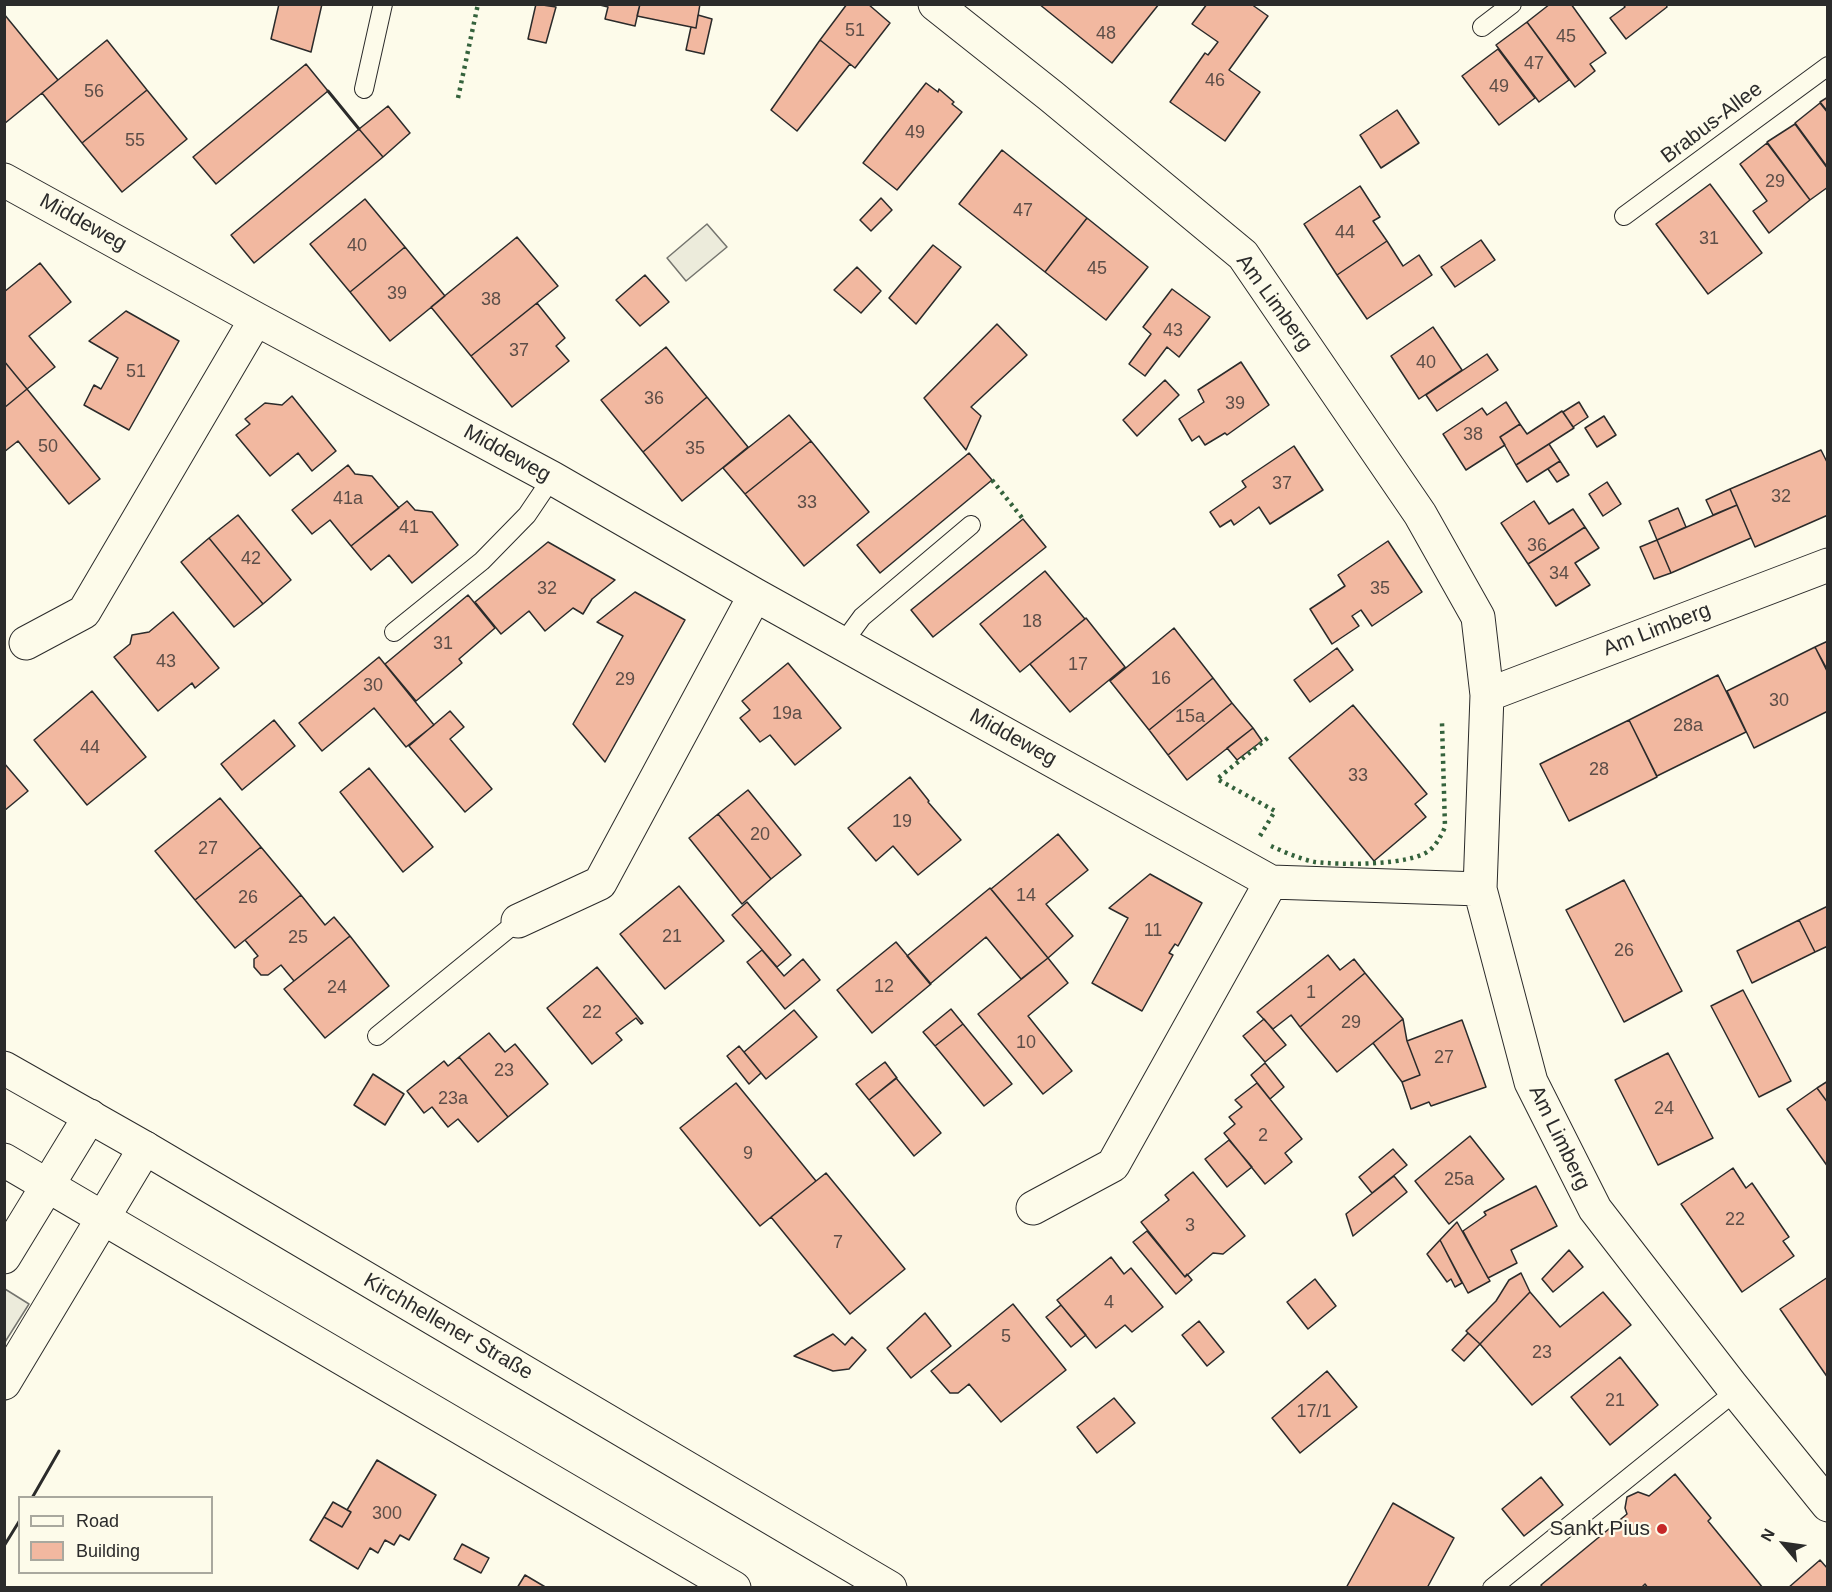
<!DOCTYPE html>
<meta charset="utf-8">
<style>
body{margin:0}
#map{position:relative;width:1832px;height:1592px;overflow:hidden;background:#fdfbea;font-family:Helvetica,sans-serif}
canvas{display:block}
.frame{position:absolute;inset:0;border:6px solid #2b2b2b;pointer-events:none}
.legend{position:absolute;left:18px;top:1496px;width:195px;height:78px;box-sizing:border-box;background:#fdfbea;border:2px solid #a9a89e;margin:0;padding:8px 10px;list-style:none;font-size:18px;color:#2b2b2b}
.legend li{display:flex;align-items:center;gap:12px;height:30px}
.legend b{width:30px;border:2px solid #a9a89e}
.north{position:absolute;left:1754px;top:1514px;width:60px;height:60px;-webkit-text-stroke:4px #fdfbea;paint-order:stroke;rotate:299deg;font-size:16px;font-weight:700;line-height:24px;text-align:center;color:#2b2b2b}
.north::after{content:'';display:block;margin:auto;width:21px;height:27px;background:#2b2b2b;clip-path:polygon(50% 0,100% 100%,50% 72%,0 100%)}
</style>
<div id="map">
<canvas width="1832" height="1592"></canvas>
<div class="frame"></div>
<ul class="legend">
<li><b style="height:8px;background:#fdfbea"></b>Road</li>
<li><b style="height:16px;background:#f2b8a0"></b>Building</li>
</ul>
<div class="north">N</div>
</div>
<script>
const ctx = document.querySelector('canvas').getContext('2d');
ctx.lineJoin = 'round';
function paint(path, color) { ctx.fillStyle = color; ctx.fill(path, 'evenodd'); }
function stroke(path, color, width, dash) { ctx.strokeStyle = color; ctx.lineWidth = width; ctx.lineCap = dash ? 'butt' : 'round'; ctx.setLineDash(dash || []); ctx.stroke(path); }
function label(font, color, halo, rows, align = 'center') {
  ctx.font = font + ' Helvetica,sans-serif'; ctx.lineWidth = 4.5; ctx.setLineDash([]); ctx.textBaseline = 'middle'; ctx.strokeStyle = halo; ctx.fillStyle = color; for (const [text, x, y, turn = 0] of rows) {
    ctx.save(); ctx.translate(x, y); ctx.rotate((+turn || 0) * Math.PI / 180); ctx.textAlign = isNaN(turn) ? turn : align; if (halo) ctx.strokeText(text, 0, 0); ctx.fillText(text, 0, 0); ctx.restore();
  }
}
const green = new Path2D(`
 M707,224L727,247L686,281L667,258Z
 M5,1289L29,1304L5,1342L4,1291Z`);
paint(green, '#ecebdb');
stroke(green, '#74746e', 1.5);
const building = new Path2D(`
 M279,4H322L311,52L271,39Z
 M536,4L556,7L546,43L528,39Z
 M596,4H640L635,26L605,19L608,7Z
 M640,4H700L696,28L637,16Z
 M847,4H868L890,23L855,68L820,40Z
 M1039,4H1159L1112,63Z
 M1207,4H1251L1268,16L1229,70L1260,92L1225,141L1170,102L1205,53L1208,55L1218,42L1192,24Z
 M1550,4H1571L1606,53L1590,64L1595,71L1575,87L1527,22Z
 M1623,4H1666L1667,7L1626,39L1610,18L1625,7Z
 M4,14L58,80L4,124Z
 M698,15L712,19L704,54L686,50L691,27L696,28Z
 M1527,22L1569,80L1539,102L1496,45Z
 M107,40L147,90L82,143L42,93Z
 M820,40L850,64L797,131L771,110Z
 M1498,49L1535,98L1499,125L1462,76Z
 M306,64L328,91L216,184L193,157Z
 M926,83L938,92L939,89L954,102L952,104L962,112L897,190L863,163Z
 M147,90L187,139L122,192L82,143Z
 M1828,97V112L1820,102Z
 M1820,103L1828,113V168L1795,123Z
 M388,106L410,133L383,157L359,129Z
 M1397,110L1419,143L1381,168L1360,135Z
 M1795,124L1828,169V187L1810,200L1767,142Z
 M359,129L383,157L254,263L231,235Z
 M1767,143L1810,200L1769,233L1753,211L1767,201L1740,164Z
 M1002,150L1087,218L1045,272L959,204Z
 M1710,184L1762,253L1708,294L1656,224Z
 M1360,186L1380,217L1373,221L1387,241L1337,275L1304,224Z
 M881,198L892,210L871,231L860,220Z
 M365,199L405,247L350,292L310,244Z
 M1087,218L1148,267L1106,320L1045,272Z
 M517,237L558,286L471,356L431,307Z
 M1481,240L1495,260L1455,287L1441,267Z
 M1387,241L1403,266L1419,255L1432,275L1367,319L1337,275Z
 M933,245L961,267L916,324L889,298Z
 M405,247L445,296L390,341L350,292Z
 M40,263L71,302L29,336L55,367L27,389L4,361V292Z
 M857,267L881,291L861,313L834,290Z
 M645,275L669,302L640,326L616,300Z
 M1172,289L1210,317L1179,357L1167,347L1145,376L1129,364L1151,334L1143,327Z
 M537,303L565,338L556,346L569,361L512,407L471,356Z
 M126,311L179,341L129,430L84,405L94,385L101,389L118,358L89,341Z
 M997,324L1027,355L971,407L981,416L966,450L924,398Z
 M1433,327L1462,370L1419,399L1391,356Z
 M666,347L707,397L643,452L601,400Z
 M1487,354L1498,370L1437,411L1426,395Z
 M4,361L27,389L4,408Z
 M1241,362L1269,405L1227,435L1225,433L1205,445L1199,436L1192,441L1179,419L1204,402L1198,390Z
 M1165,380L1179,395L1137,436L1123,420Z
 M27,389L100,479L69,504L18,441L4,452V408Z
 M292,396L336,451L312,471L298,453L270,476L236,435L250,424L245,419L265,403L282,405Z
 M707,397L748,447L682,501L643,452Z
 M1506,402L1520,424L1500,437L1505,445L1466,470L1443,434L1482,408L1487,415Z
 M1579,402L1588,417L1573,427L1563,412Z
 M1562,411L1574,428L1516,465L1500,437L1520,424L1527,434Z
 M789,415L811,441L745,494L723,468Z
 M1604,416L1616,435L1597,447L1585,428Z
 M811,441L869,512L804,566L745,494Z
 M1549,444L1560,461L1527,482L1516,465Z
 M1294,446L1323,490L1270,524L1259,507L1234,525L1231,520L1220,527L1210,512L1246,487L1242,481Z
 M1821,450L1828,464V515L1755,547L1730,489Z
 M969,453L992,480L880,573L857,545Z
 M1560,461L1569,475L1557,482L1548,469Z
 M348,465L355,474L372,476L399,508L351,546L330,520L312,534L292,510Z
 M1607,482L1621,504L1603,516L1589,494Z
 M1730,489L1737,505L1713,515L1706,500Z
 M407,501L415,510L432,512L458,545L412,583L389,555L371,570L351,546Z
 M1534,501L1549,524L1573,509L1585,527L1528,564L1501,523Z
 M1737,505L1751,538L1671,573L1657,540Z
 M1678,508L1686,527L1657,540L1649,521Z
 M238,515L291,580L263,604L209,538Z
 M1023,519L1046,547L933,637L911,610Z
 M1585,527L1599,548L1575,563L1590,585L1556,606L1528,564Z
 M209,538L263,604L234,627L181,562Z
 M1657,540L1671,573L1654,579L1640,547Z
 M1388,541L1422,592L1372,626L1361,610L1352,616L1359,626L1332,644L1310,609L1345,586L1338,575Z
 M548,542L615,580L592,599L583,614L573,608L545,631L529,611L501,634L475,602Z
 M1045,571L1085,619L1020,672L980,624Z
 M635,592L685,620L605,762L573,724L623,636L597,622Z
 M468,595L495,628L459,659L462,663L416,701L385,664Z
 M173,612L219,668L195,688L192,683L158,711L114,657L130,644L132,635L149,632Z
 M1086,618L1125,667L1070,712L1030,664Z
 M1174,628L1213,678L1149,730L1110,681Z
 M1828,641V671L1815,647Z
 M1815,647L1828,673V711L1754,748L1727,691Z
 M1337,648L1353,670L1310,702L1294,680Z
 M379,657L434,725L406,747L374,708L322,751L299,723Z
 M788,663L841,728L795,765L770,735L760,742L740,718L750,710L742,701Z
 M1718,675L1746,732L1657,776L1629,720Z
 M1213,678L1232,703L1168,755L1149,730Z
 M92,691L146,757L87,805L34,740Z
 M1232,703L1253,728L1187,780L1168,755Z
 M1353,705L1427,794L1415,804L1426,817L1374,861L1289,758Z
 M450,711L464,727L450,739L492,789L465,812L409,746Z
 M274,720L295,746L242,790L221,764Z
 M1629,720L1657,777L1569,821L1540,764Z
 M1253,728L1262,741L1237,760L1227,748Z
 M4,763L28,791L4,811Z
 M369,768L433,847L403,872L340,792Z
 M910,777L929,801L928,802L961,840L918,875L893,846L876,861L848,828Z
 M748,790L801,855L771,879L718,814Z
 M220,798L261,847L195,900L155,851Z
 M718,814L771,879L742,904L689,838Z
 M1058,834L1088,870L1046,904L1073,936L1048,958L991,889Z
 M261,847L301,895L235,948L195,900Z
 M1150,874L1202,903L1178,946L1175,944L1169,953L1173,955L1142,1011L1092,983L1128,918L1109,908Z
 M1624,880L1682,991L1624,1022L1566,910Z
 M679,886L724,941L665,989L620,934Z
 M990,888L1048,958L1021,979L986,937L930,984L907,956Z
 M301,895L325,925L334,917L350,936L294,981L281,965L268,975H261L254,967V959L258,956L245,940Z
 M747,902L791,955L777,967L732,915Z
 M1828,906V946L1815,952L1799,920Z
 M1799,920L1815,952L1752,983L1737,951Z
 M350,936L389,986L325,1038L284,989Z
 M896,942L931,984L872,1033L837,990Z
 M762,950L784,976L803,959L820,980L785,1009L747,962Z
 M1328,955L1340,970L1354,959L1365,973L1300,1027L1291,1015L1273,1029L1257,1012Z
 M1048,958L1068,983L1028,1016L1072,1071L1043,1094L978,1014Z
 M597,967L643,1023L641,1024L636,1018L616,1033L622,1040L592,1064L547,1008Z
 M1365,973L1403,1019L1337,1072L1300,1027Z
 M1743,990L1791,1081L1759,1097L1711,1006Z
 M951,1009L963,1024L935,1046L923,1032Z
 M794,1010L817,1037L766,1079L744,1052Z
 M1264,1019L1286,1045L1265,1062L1243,1036Z
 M1403,1019L1407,1041L1420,1075L1402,1082L1373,1043Z
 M1462,1020L1486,1087L1431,1106L1429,1102L1411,1109L1402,1082L1420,1075L1407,1041Z
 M963,1024L1012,1084L984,1106L935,1046Z
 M489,1033L505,1052L515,1044L548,1084L508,1117L459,1057Z
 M739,1046L761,1073L749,1084L727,1056Z
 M1668,1053L1713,1138L1658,1165L1615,1080Z
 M459,1057L508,1117L478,1142L458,1119L448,1127L432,1107L424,1113L407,1091L444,1061L448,1066Z
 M885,1062L897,1078L869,1100L856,1084Z
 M1265,1063L1284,1087L1270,1099L1251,1075Z
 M373,1074L404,1094L385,1125L354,1105Z
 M896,1078L941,1133L914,1156L869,1100Z
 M1828,1081V1103L1817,1088Z
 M736,1083L816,1181L760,1226L680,1128Z
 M1257,1083L1302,1139L1285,1153L1292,1162L1265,1184L1224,1133L1235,1124L1229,1117L1242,1107L1235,1100Z
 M1817,1088L1828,1103V1167L1787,1109Z
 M1470,1136L1504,1179L1449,1224L1415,1181Z
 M1229,1140L1252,1167L1227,1187L1205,1159Z
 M1393,1149L1407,1165L1372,1193L1359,1177Z
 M1733,1168L1746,1188L1752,1183L1789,1237L1783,1241L1794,1256L1742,1292L1681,1204Z
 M1193,1172L1245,1236L1223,1254L1213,1253L1185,1277L1141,1222L1169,1200L1165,1195Z
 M826,1173L905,1269L850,1314L771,1217Z
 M1394,1176L1407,1192L1353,1236L1346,1214Z
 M1536,1186L1557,1226L1511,1250L1517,1263L1488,1278L1463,1231L1486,1215L1484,1212Z
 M1457,1222L1490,1281L1468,1293L1440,1240Z
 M1147,1231L1185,1277L1187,1274L1192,1280L1176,1294L1133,1242Z
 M1440,1240L1462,1283L1455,1287L1451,1279L1447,1282L1427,1254Z
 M1569,1250L1583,1267L1553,1292L1542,1279Z
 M1111,1257L1124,1274L1131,1268L1163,1307L1132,1332L1125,1325L1096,1348L1057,1300Z
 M1521,1273L1530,1292L1480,1344L1466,1331L1496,1301L1509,1280Z
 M1828,1277V1378L1780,1309Z
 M1315,1279L1336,1306L1308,1329L1287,1302Z
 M1530,1292L1560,1327L1603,1292L1631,1325L1532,1405L1480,1344Z
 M1013,1304L1066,1370L1001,1422L969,1384L958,1393H950L931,1371Z
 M1061,1305L1086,1335L1071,1347L1046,1317Z
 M925,1313L951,1346L911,1378L887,1348Z
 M1199,1321L1224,1352L1207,1366L1182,1335Z
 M1468,1333L1480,1344L1464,1361L1452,1350Z
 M833,1334L845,1345L852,1337L866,1350L849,1369L833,1371L794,1356Z
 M1620,1357L1658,1405L1610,1445L1571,1397Z
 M1327,1371L1357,1407L1300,1453L1272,1418Z
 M1114,1398L1135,1423L1097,1453L1077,1427Z
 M377,1460L436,1495L409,1540L400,1535L394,1545L385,1540L378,1553L370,1548L358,1569L310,1540L324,1517L342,1527L351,1512L347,1510Z
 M1675,1474L1711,1518L1708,1521L1763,1588H1648L1645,1584L1641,1588H1543L1541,1585L1627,1514L1625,1508L1627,1497L1638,1492L1649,1496Z
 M1541,1477L1563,1505L1524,1536L1502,1509Z
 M333,1502L351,1512L342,1527L324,1517Z
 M1393,1503L1454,1538L1427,1588H1346Z
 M462,1544L489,1558L481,1573L454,1559Z
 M1820,1560L1828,1569V1588H1788Z
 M525,1575L547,1588H517Z`);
paint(building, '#f2b8a0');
stroke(building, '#2b2b2b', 1.5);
const service = new Path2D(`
 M1482,27L1512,4
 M364,89L383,4
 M1624,216L1828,66
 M394,632L482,561L527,515L552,478
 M843,643L862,617L971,525
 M377,1036L518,921
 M1492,1588L1736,1391`);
const minor = new Path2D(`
 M935,4L1051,96L1243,255L1420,514L1478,617L1487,695L1480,889L1531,1082L1595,1209L1731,1385L1828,1505
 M4,180L256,319L552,478L755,595L1271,882L1480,889
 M26,643L84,612L256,319
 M1487,695L1828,565
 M518,921L600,883L755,595
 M1033,1208L1113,1165L1271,882`);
const primary = new Path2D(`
 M4,1068L145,1148L890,1588
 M4,1160L734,1588`);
const motorway = new Path2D(`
 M4,1257L90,1116
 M4,1383L145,1148`);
stroke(service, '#2b2b2b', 20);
stroke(minor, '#2b2b2b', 35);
stroke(primary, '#2b2b2b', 35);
stroke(motorway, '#2b2b2b', 35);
stroke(service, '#fdfbea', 18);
stroke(minor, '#fdfbea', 33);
stroke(primary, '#fdfbea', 33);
stroke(motorway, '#fdfbea', 33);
stroke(new Path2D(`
 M458,98L478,4
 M992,480L1023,519
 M1260,836L1275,811L1217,779L1269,737
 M1271,846C1284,852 1300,859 1315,862C1339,865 1411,866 1430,850C1437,844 1441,836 1445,827L1442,723`), '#34623c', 4.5, [3, 4.5]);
stroke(new Path2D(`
 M328,91L359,129
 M32,1498L59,1451
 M4,1546L20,1520`), '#2b2b2b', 3);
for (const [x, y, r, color] of [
 [1662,1529,6,"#c62828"]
]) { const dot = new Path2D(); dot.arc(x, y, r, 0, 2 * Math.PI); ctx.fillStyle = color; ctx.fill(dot); stroke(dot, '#fdfbea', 2); }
label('18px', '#5d4e48', null, [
 ["51",855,31],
 ["48",1106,34],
 ["45",1566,37],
 ["47",1534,64],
 ["46",1215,81],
 ["49",1499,87],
 ["56",94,92],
 ["49",915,133],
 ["55",135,141],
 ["29",1775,182],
 ["47",1023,211],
 ["44",1345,233],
 ["31",1709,239],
 ["40",357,246],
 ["45",1097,269],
 ["39",397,294],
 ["38",491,300],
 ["43",1173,331],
 ["37",519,351],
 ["40",1426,363],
 ["51",136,372],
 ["36",654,399],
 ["39",1235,404],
 ["38",1473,435],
 ["50",48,447],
 ["35",695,449],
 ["37",1282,484],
 ["32",1781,497],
 ["41a",348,499],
 ["33",807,503],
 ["41",409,528],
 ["36",1537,546],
 ["42",251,559],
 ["34",1559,574],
 ["32",547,589],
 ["35",1380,589],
 ["18",1032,622],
 ["31",443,644],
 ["43",166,662],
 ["17",1078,665],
 ["16",1161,679],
 ["29",625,680],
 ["30",373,686],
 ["30",1779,701],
 ["19a",787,714],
 ["15a",1190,717],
 ["28a",1688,726],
 ["44",90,748],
 ["28",1599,770],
 ["33",1358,776],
 ["19",902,822],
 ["20",760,835],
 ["27",208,849],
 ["14",1026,896],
 ["26",248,898],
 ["11",1153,931],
 ["21",672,937],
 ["25",298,938],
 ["26",1624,951],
 ["12",884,987],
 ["24",337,988],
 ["1",1311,993],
 ["22",592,1013],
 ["29",1351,1023],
 ["10",1026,1043],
 ["27",1444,1058],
 ["23",504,1071],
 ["23a",453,1099],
 ["24",1664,1109],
 ["2",1263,1136],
 ["9",748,1154],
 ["25a",1459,1180],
 ["22",1735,1220],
 ["3",1190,1226],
 ["7",838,1243],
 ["4",1109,1303],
 ["5",1006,1337],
 ["23",1542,1353],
 ["21",1615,1401],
 ["17/1",1314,1412],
 ["300",387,1514]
]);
label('21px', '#2b2b2b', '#fdfbea', [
 ["Brabus-Allee",1712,123,-37],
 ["Middeweg",83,223,29],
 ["Am Limberg",1274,303,54],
 ["Middeweg",507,454,29],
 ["Am Limberg",1657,630,-21],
 ["Middeweg",1013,738,29],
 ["Am Limberg",1559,1138,64],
 ["Kirchhellener Straße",448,1327,30]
]);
label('21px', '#2b2b2b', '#fdfbea', [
 ["Sankt Pius",1650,1529]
], 'right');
</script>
